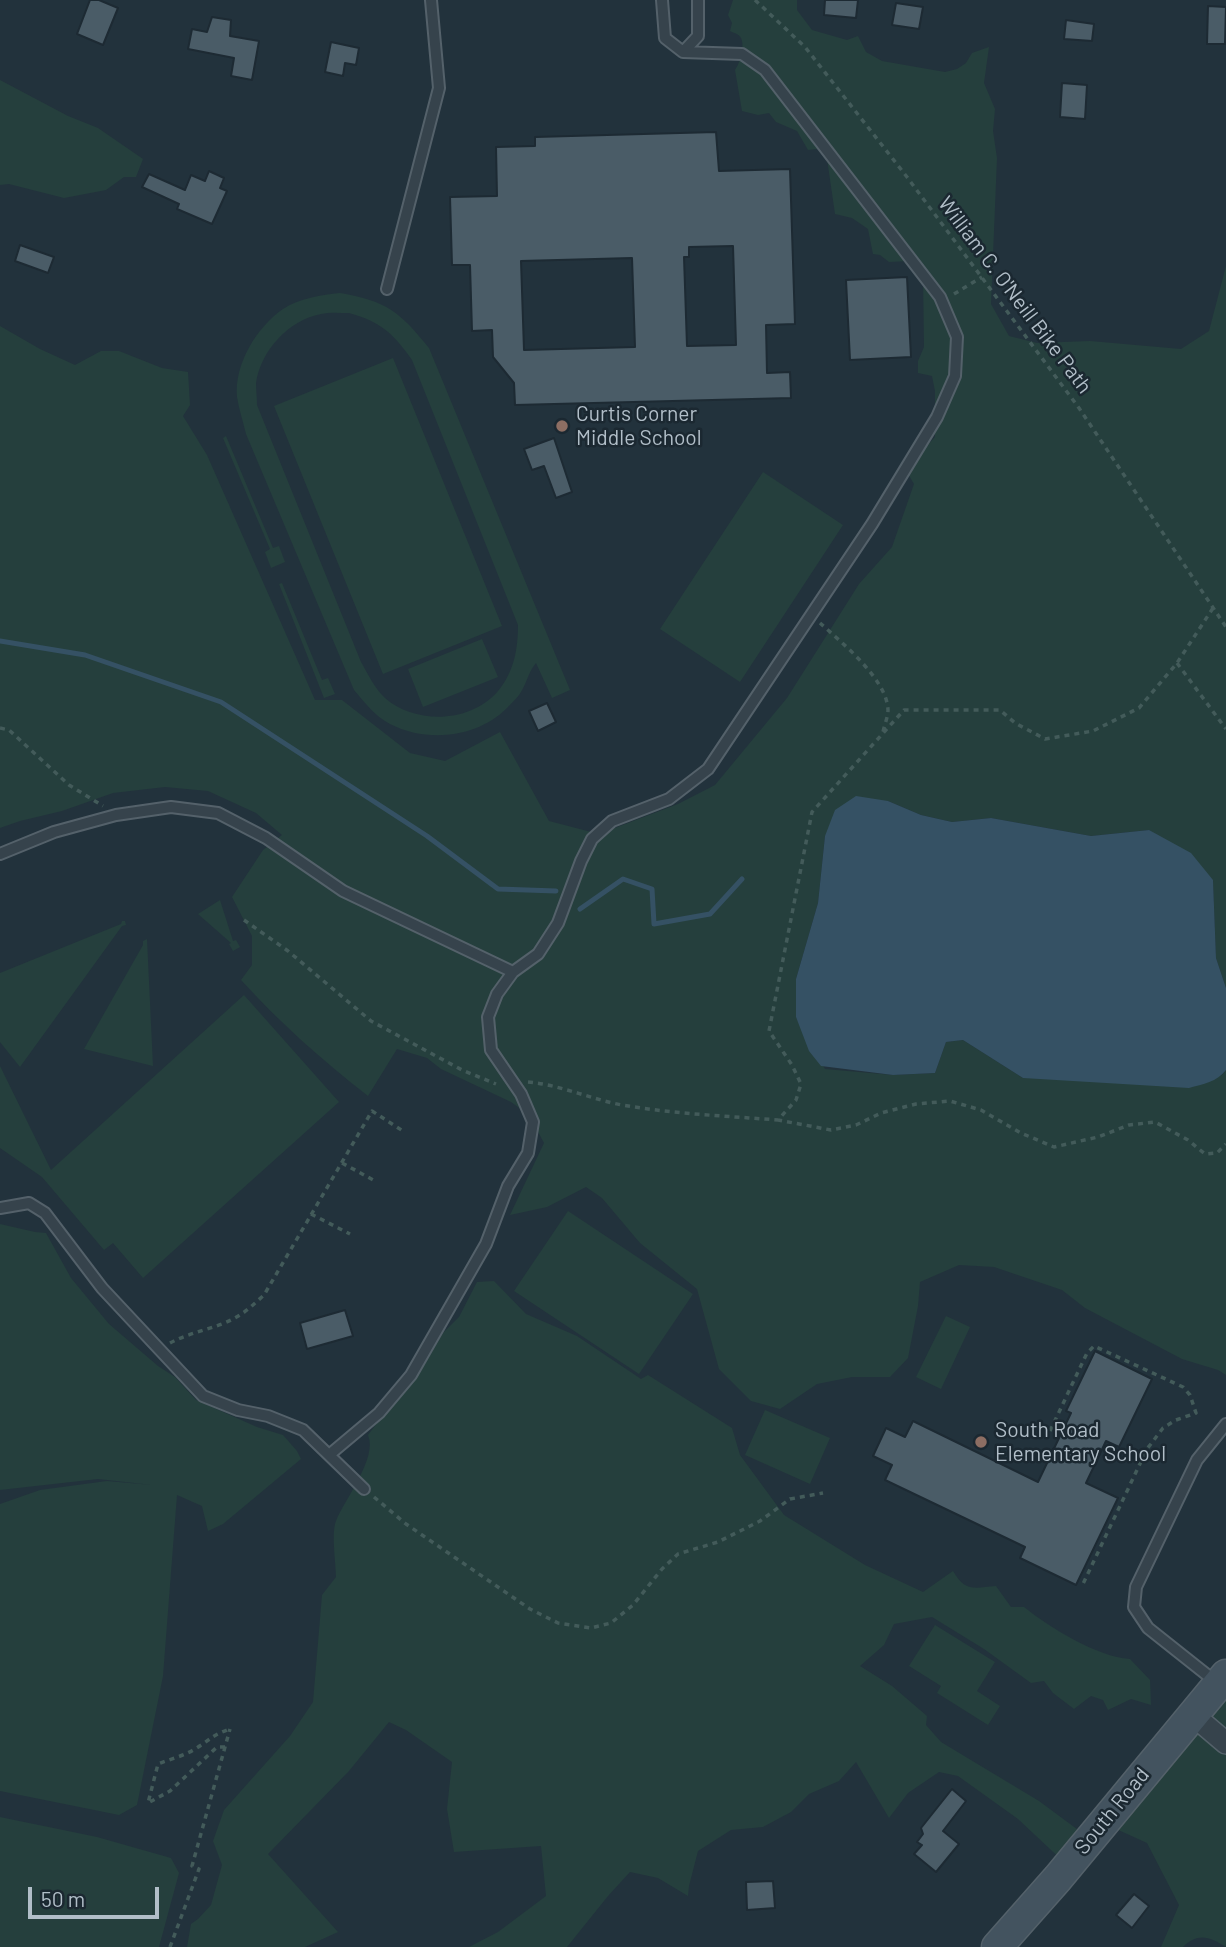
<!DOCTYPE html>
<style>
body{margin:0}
#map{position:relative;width:1226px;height:1947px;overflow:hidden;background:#22323c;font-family:Barlow,sans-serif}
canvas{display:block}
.scale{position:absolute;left:28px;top:1887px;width:131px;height:32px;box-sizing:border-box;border:4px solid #b1bec8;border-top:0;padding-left:9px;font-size:21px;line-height:24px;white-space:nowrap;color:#b1bec8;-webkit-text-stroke:5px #1b2831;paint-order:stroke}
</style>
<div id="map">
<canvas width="1226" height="1947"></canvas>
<div class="scale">50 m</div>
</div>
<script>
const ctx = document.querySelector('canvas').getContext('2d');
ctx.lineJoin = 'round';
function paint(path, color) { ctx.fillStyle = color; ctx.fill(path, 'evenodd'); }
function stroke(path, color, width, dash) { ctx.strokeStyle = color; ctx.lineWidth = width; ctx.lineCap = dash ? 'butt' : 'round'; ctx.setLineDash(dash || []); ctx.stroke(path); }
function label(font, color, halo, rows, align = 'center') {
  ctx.font = font + ' Barlow,sans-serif'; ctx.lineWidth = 5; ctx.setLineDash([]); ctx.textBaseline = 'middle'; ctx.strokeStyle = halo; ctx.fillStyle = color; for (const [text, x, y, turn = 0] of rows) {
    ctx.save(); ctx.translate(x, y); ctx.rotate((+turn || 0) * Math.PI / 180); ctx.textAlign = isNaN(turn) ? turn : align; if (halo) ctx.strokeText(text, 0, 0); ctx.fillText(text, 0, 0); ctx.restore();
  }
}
paint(new Path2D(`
 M733,0H797V10L812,30L847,40L858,36L866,52L882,61L945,72L957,69L966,63L972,53L989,47L984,83L995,109L993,131L997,158L991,304L1009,336L1037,343L1090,341L1181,349L1209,331L1226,266V988L1216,958L1213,880L1149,830L1091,836L991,818L952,822L921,815L888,801L825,836L818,903L796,979V1017L825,1069L893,1075L935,1073L946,1042L963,1040L1023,1078L1222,1075L1226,1070V1375L1218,1370L1182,1359L1085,1308L1062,1290L994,1267L959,1265L920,1282L918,1306L908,1358L890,1377H852L817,1384L780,1409L751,1401L719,1369L697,1289L640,1243L602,1198L586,1187L547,1207L510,1215L544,1143L529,1115L511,1102L441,1069L427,1058L397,1049L368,1096C322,1060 280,1023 241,980L252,965V936L232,897L263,850L282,835L256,813L208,791L165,787L113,793L62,811L20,821L0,828V326L40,349L75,365L101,351H119L162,368L188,372L190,405L183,416L207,455L315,700H342L410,753L445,761L500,732L549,821L599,834L678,804L715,785L787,698L859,584L892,547L914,484L908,474L913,461L935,437V391L932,376L918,373V361L924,347L923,277L910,261L889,262L880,255L873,254L868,229L852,218L835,214L826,152L817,149L808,150L797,131L776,122L769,113L758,115L742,111L735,70C740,63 745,46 741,38C739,34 734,33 730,31L732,23L728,15Z
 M0,80L68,116L98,128L143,159L136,177H124L106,190L64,198L9,184L0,185Z
 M340,293C387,301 400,312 429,348L570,690L552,698L536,663C529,671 527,682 521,692C518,697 512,703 507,708C477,738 427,743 390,724C375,716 365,703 354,690L246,434C243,422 239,409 237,397C234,364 257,327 283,309C299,298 322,295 340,293ZM349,313C381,322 393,333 412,360L518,625C518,649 514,672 498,691C471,723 416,725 385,698C375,689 368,674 361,662L257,405C257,398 256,390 256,383C261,350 289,320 321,314C330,312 340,313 349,313Z
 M393,358L502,626L383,674L274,406Z
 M226,436L273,548L279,546L285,562L271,568L265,552L270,549L223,438Z
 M763,472L843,525L740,682L660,629Z
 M282,583L322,680L328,678L335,694L324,698L279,584Z
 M482,639L498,677L423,707L408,669Z
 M220,900L233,941L236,940L240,947L233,951L229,944L231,943L198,914Z
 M122,921H125L126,925L122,926L20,1067L0,1042V973L121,924Z
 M147,939L153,1066L84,1049L143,945V941Z
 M244,995L339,1102L143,1278L113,1243L104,1250L42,1177L0,1148V1066L51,1170Z
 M568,1211L693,1294L639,1374L514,1291Z
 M0,1224L35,1232L46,1233L71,1278L109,1324L158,1366L175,1377L196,1400L257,1427L283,1435L297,1451L301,1459L223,1524L208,1531L202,1506L177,1495L163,1676L137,1805L119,1815L0,1791V1504L40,1490L107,1481L152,1485L98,1479L0,1490Z
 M494,1281L526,1314L577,1336L641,1379L648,1375L732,1428L740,1455L784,1515L865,1565L923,1592L953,1571C965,1592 974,1588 996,1586L1011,1607H1024C1049,1627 1097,1657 1130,1659L1150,1680L1151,1705L1131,1699L1108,1710L1103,1700L1091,1696L1074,1709L1053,1693L1044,1681L1031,1683L984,1649L932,1617L894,1624L884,1645L860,1666L892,1686L927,1716L926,1725L941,1742L1039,1801L1089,1838L1226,1674V1947C1210,1937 1198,1932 1183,1947H1161L1179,1905L1147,1843L1103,1823L1067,1865L1018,1819L958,1776L939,1772L908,1793L889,1818L856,1762L839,1781L809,1794L791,1812L763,1827L731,1830L698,1851L689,1886L688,1896L658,1878L630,1872L608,1896L567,1947H469L498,1932L546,1896L541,1846L454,1852L447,1809L452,1762L406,1730L389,1722L349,1771L268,1854L338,1932L305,1947H187L191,1924L198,1919L211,1905L222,1865L213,1841L224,1810L290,1736L313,1702L322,1595L336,1577C336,1563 331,1533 336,1521C344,1500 378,1458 368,1435L415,1372H420L443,1333L459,1317L477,1282Z
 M946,1316L970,1327L941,1389L916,1377Z
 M765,1410L830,1438L810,1484L745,1455Z
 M935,1625L995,1662L977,1691L1000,1706L988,1725L937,1693L941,1686L909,1666Z
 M0,1817L97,1837L171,1858L179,1873L159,1947H0Z`), '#253f3d');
paint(new Path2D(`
 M856,796L888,801L921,815L952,822L991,818L1091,836L1149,830L1191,853L1213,880L1216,958L1226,988V1070C1217,1082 1203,1084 1189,1088L1023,1078L963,1040L946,1042L935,1073L893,1075L821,1066L809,1051L796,1017V979L818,903L825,836L835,810Z`), '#355164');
stroke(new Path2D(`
 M0,641L85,655L221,702L427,836L498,889L556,891
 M580,909L623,879L652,889L654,924L710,914L742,879`), '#355164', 5);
const building = new Path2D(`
 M90,0H99L118,8L103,45L77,34Z
 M825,0H858L856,18L824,15Z
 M896,3L923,7L919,29L892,25Z
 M1208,6L1226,7L1225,44H1207Z
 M212,17L231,20L230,36L259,41L252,80L231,76L234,58L188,49L192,29L207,32Z
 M1066,20L1094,24L1092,41L1064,39Z
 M331,42L359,48L356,65L345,63L343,76L325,72Z
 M1062,83L1087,85L1085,119L1060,117Z
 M716,132L719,171L790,169L795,324L766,325L767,373L790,372L791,398L515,405L514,383L493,357L492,330L472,331L470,265H452L450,197L497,196L496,147L535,146V137ZM733,246L736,345L687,346L684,257H689V247ZM632,258L635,347L524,350L521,261Z
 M209,171L224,178L220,188L227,191L212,224L177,209L179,204L142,187L149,174L185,190L191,175L205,181Z
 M20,245L54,257L48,273L15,261Z
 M907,277L911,357L850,360L846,280Z
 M554,438L572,492L556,498L544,466L532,470L524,449Z
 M547,703L556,722L538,731L529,711Z
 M345,1310L353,1336L307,1349L300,1323Z
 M1095,1351L1152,1379L1119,1447L1106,1441L1086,1483L1118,1498L1076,1585L1020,1558L1025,1547L885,1480L892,1465L873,1456L886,1428L905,1437L913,1421L1038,1482L1071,1413L1066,1411Z
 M952,1789L966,1801L943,1831L959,1844L936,1872L914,1854L922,1845L917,1842L923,1834L921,1828Z
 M773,1881L775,1908L747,1910L746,1882Z
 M1134,1894L1149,1906L1132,1928L1116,1915Z`);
paint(building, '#4a5c67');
stroke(building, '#1d2a33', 2);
const lane = new Path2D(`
 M683,52L698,36V0
 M387,289L439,88L431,0
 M0,854L54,832L116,815L171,807L218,813L266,838L343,891L513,972
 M0,1208L29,1203L45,1213L102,1288L203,1396L238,1410L268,1416L303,1430L364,1489
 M329,1455L379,1413L411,1375L486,1244L508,1186L528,1153L533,1122L521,1094L491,1050L488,1017L497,994L513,972L538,954L558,923L581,861L592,839L612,821L669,799L708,769L872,524L937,417L955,376L957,337L940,297L765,70L742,54L683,52L665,38L662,0
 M1216,1682L1148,1628L1134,1607L1136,1587L1197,1460L1226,1424`);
const street = new Path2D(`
 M1193,1715L1226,1743`);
const secondary = new Path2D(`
 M997,1947L1058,1878L1226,1675`);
stroke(lane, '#54616a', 14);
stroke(street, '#54616a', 24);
stroke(secondary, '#54616a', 33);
stroke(new Path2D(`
 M755,0L805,47L907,177L1079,408L1226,627
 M954,294L982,277
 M1213,608L1177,663L1139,708L1093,731L1045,739L1015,723L1000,710H904L812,812L769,1031L792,1065L801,1084L796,1100L778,1120L831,1130L856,1125L881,1113L916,1104L950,1101L981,1110L1021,1133L1054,1147L1098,1137L1129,1125L1155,1122L1188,1140L1205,1154L1217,1153L1226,1144
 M820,623C842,643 887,679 888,710C888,717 884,726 883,732
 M1177,663L1226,729
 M0,728L9,730L69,785L103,806
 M244,920L288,951L371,1021L462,1070L496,1084
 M528,1082C561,1085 590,1099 622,1105C674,1114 726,1116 778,1120
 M342,1163L377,1182
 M311,1214L350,1234
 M170,1343C190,1332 214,1329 233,1319C245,1313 254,1304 264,1295L372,1111L403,1131
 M1050,1431L1087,1353L1094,1346L1183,1387L1190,1395L1196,1413L1176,1420L1163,1428L1147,1449L1082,1586
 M374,1497L406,1524L530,1609L558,1623L591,1628L611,1623L633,1605L662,1569L678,1554L718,1542L760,1521L790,1499L823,1493
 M225,1747H217L170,1791L148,1803L158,1764C170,1759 184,1756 195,1749C210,1740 212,1735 230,1729
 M170,1947L199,1869L192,1866L230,1729`), '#435b5a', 3.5, [5, 5]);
stroke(lane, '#36434c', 10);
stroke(street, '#36434c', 21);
stroke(secondary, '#43535f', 30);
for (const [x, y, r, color] of [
 [562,426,7,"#8d6e63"],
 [981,1442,7,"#8d6e63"]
]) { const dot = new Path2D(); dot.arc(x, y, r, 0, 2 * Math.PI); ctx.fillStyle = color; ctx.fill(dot); stroke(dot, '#1b2831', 2.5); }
label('21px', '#b1bec8', '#1b2831', [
 ["William C. O'Neill Bike Path",1015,295,53],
 ["South Road",1112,1811,-51]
]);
label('21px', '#b1bec8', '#1b2831', [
 ["Curtis Corner",576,414],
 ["Middle School",576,438],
 ["South Road",995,1430],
 ["Elementary School",995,1454]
], 'left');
</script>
